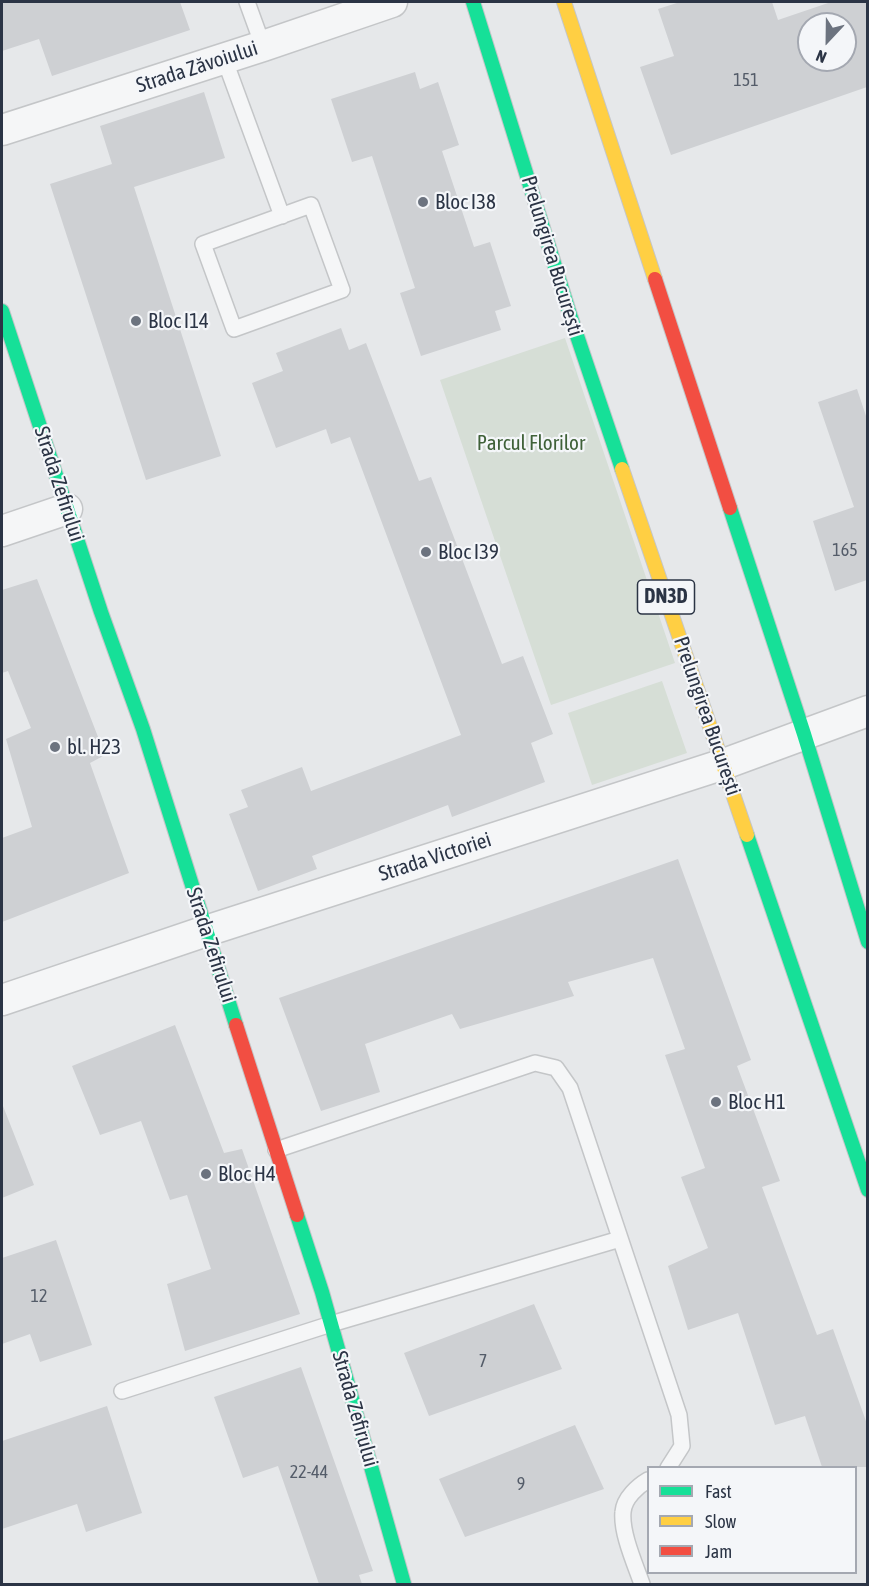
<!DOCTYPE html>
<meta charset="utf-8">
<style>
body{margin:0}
#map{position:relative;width:869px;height:1586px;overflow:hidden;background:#e6e8ea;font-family:"Asap Condensed",sans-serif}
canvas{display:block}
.frame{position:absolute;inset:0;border:3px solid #2b3445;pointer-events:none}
.legend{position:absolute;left:647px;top:1466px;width:210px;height:108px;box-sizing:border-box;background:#f4f6f9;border:2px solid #a4a8b1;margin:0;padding:8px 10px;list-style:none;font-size:18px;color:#2b3445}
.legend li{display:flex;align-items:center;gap:12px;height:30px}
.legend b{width:30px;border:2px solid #a4a8b1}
.north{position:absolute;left:797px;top:12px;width:60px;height:60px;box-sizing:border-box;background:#f4f6f9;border:2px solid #a4a8b1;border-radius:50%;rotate:202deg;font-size:16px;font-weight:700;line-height:24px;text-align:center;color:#2b3445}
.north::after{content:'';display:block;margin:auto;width:21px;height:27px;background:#6c737f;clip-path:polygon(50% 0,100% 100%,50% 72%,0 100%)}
</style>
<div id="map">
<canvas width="869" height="1586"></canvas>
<div class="frame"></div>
<ul class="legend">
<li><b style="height:8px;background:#16e098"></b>Fast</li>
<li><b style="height:8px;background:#ffcf43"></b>Slow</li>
<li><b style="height:8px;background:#f24e42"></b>Jam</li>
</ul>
<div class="north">N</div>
</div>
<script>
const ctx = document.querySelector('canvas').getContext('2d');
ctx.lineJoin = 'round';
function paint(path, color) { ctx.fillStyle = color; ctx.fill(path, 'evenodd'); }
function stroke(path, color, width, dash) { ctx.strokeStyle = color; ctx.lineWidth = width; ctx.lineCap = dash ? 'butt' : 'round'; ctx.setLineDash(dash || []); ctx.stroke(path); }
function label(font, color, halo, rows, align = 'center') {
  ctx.font = font + ' "Asap Condensed",sans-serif'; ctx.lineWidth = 4.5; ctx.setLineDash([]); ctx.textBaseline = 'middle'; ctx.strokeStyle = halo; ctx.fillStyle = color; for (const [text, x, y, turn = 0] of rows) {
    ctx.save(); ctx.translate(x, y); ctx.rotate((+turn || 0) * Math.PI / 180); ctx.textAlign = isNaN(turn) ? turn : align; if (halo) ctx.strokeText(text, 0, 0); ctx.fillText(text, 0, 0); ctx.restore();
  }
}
paint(new Path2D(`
 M565,338L675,663L551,705L440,380Z
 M662,681L687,753L592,785L568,713Z`), '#d6ded6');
paint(new Path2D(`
 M2,2H180L190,30L52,76L39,39L2,51Z
 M680,2H772L778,20L831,2H867V87L671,155L640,67L674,56L658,9ZM809,24H845V60H809Z
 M415,72L420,89L438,82L459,145L442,151L474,247L490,242L511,306L495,311L501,330L421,356L400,293L415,288L372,156L352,162L331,99Z
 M204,92L225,158L134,187L221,456L146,480L50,184L112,164L100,126Z
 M341,328L349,350L366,343L419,481L431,477L502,664L523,656L553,734L531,743L545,782L452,817L448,805L312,856L317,869L258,891L229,814L248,807L241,790L302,767L311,791L461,735L350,437L331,444L326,429L276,448L252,383L283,371L276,353Z
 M857,389L867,419V580L835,591L813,521L854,507L818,402Z
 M37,579L105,755L90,763L129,873L2,922V838L32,827L6,739L31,728L8,671L2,673V590Z
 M678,859L751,1060L737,1066L780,1181L762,1187L817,1335L833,1329L867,1424V1467H822L805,1416L775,1425L738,1313L688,1330L668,1266L708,1248L681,1177L705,1168L665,1055L685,1049L653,958L568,982L574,996L460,1029L452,1014L365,1044L380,1092L321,1111L279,998Z
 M175,1025L224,1153L242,1149L300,1314L185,1351L167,1284L211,1269L187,1195L170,1200L141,1121L100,1135L72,1066Z
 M3,1106L34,1185L2,1198V1107Z
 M56,1240L92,1345L40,1362L30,1334L2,1344V1258Z
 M534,1304L562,1369L429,1416L404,1353Z
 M301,1367L373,1571L359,1575L362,1584H319L278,1466L243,1478L214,1397Z
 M107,1406L142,1513L86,1532L77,1504L2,1529V1441Z
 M575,1425L604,1489L465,1537L439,1479Z`), '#ced0d3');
const lane = new Path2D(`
 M247,2L263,46
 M224,58L282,216
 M311,205L342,290L234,329L203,244Z
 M276,1150L535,1063L556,1068L570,1088L679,1415L682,1446L668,1468
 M122,1391L331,1324L620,1239
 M642,1584C635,1564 621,1533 623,1512C624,1498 638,1486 648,1480`);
const street = new Path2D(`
 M2,130L263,46L392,2
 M2,531L67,509
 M2,1000L206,931L724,764L868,711`);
const fast = new Path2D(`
 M473,2L571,318L622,469
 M2,311L101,612L143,729L236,1025
 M730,508L804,734L868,942
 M747,835L868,1190
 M297,1215L322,1292L404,1584`);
const slow = new Path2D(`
 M564,2L655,279
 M622,469L747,835`);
const jam = new Path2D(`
 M655,279L730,508
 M236,1025L297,1215`);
stroke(lane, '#c4c6c8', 18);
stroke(street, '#c4c6c8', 33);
stroke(fast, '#c4c6c8', 16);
stroke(slow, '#c4c6c8', 16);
stroke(jam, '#c4c6c8', 16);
stroke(lane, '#f5f6f7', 15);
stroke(street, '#f5f6f7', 30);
stroke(fast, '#16e098', 14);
stroke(slow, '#ffcf43', 14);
stroke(jam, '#f24e42', 14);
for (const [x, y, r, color] of [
 [423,202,6,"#6c737f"],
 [136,321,6,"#6c737f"],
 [426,552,6,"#6c737f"],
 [55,747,6,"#6c737f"],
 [716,1102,6,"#6c737f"],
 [206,1174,6,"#6c737f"]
]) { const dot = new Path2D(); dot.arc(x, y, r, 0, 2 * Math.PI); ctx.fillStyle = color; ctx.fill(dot); stroke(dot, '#f4f6f9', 2); }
label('18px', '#545c69', null, [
 ["151",746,80],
 ["165",845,550],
 ["12",39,1296],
 ["7",483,1361],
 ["22-44",309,1472],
 ["9",521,1484]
]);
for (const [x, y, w] of [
 [666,597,57]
]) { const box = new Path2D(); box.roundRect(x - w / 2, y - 17, w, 34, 4.5); ctx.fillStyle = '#f4f6f9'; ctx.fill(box); stroke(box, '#2b3445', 1.5); }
label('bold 20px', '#2b3445', null, [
 ["DN3D",666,597]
]);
label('21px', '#2b3445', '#f4f6f9', [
 ["Strada Zăvoiului",197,67,-18],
 ["Prelungirea București",552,256,73],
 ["Strada Zefirului",59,484,72],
 ["Prelungirea București",707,716,71],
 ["Strada Victoriei",435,857,-18],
 ["Strada Zefirului",211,945,72],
 ["Strada Zefirului",355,1409,74]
]);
label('21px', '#2b3445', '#f4f6f9', [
 ["Bloc I38",435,202],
 ["Bloc I14",148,321],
 ["Bloc I39",438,552],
 ["bl. H23",67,747],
 ["Bloc H1",728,1102],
 ["Bloc H4",218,1174]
], 'left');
label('21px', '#3f6138', '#f4f6f9', [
 ["Parcul Florilor",531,443]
]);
</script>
